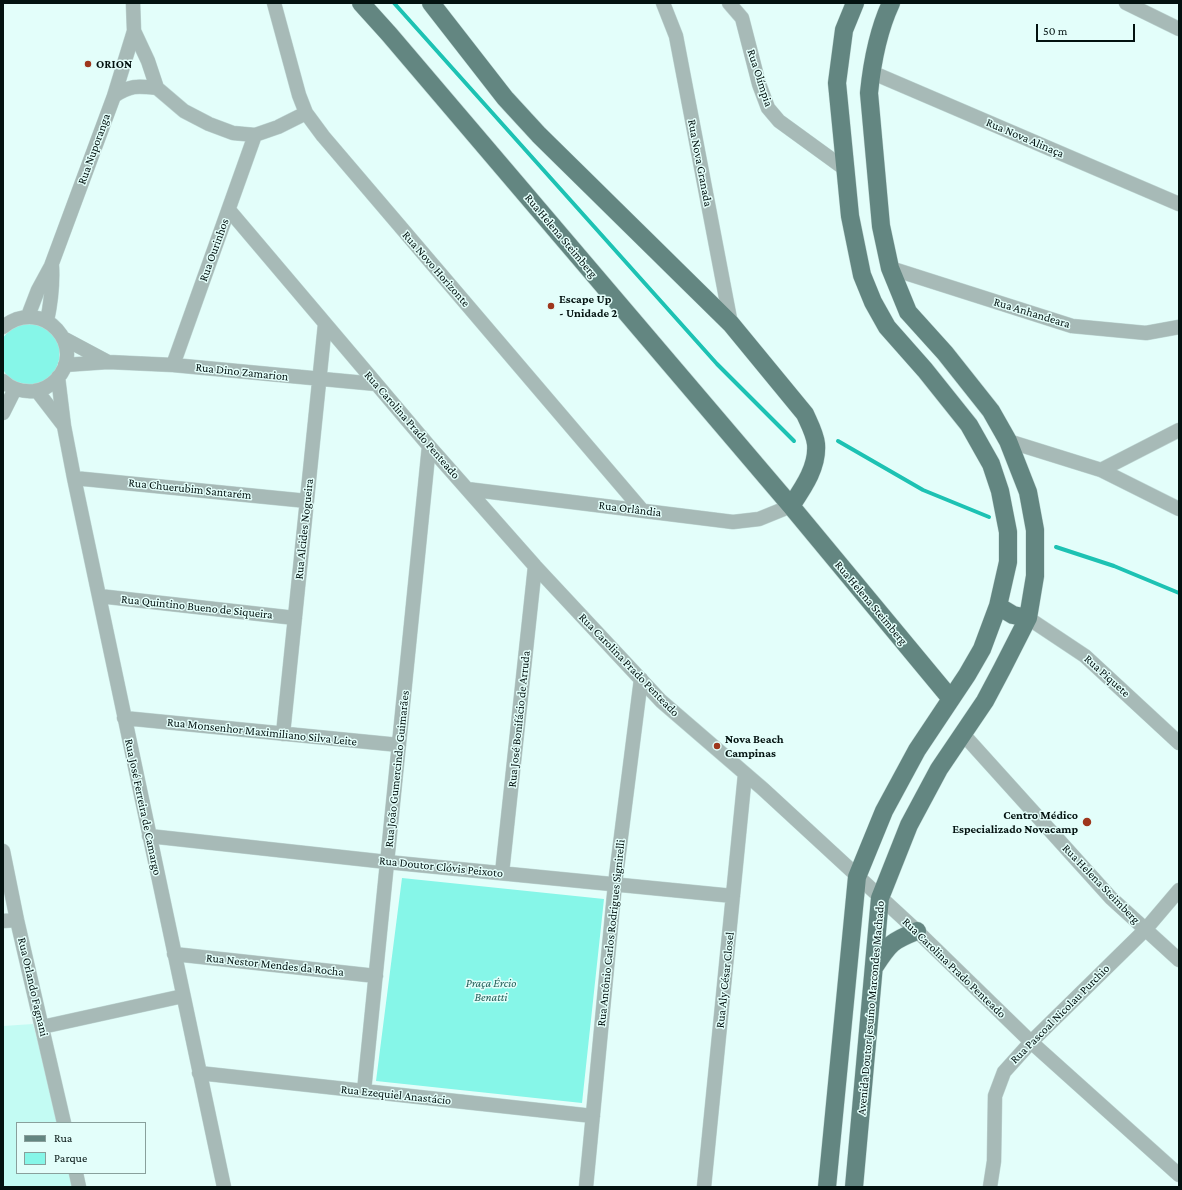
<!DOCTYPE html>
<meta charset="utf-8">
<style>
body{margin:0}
#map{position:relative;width:1182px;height:1190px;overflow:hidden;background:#e3fefa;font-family:"Crimson Pro",serif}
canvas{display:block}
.frame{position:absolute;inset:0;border:4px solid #031210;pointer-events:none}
.legend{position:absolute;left:16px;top:1122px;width:130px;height:52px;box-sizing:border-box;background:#e3fefa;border:1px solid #89a09c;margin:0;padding:5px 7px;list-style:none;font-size:12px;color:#031210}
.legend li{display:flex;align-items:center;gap:8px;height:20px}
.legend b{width:20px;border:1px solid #89a09c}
.scale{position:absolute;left:1036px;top:24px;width:99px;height:18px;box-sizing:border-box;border:2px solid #031210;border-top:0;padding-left:5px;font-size:12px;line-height:14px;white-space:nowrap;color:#031210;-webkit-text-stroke:3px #e3fefa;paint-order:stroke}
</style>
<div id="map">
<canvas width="1182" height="1190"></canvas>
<div class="frame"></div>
<ul class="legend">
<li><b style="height:5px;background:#638681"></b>Rua</li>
<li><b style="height:11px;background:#86f6e8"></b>Parque</li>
</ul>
<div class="scale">50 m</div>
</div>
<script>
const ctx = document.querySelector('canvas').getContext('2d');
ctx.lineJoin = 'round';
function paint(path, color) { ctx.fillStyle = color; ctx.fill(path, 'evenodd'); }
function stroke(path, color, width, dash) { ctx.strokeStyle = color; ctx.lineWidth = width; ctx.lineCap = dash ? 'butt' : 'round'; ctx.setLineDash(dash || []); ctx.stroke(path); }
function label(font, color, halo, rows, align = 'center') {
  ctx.font = font + ' "Crimson Pro",serif'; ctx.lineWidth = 3; ctx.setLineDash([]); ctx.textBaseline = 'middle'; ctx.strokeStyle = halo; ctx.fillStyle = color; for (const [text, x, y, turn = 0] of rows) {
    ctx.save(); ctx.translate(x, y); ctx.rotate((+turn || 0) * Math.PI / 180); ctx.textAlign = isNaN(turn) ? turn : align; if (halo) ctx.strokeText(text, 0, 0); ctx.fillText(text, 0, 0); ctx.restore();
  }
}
paint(new Path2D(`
 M33,1024L60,1123H17V1173H73L77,1187H3V1026Z`), '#c3fbf3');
paint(new Path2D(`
 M30,323C80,332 60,396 21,383C14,382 7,378 4,371C1,365 3,346 3,338C10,328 18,325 30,323Z
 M402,878L604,899L582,1103L376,1081Z`), '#86f6e8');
stroke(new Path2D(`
 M394,3L717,364L794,441
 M838,441L923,490L989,517
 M1056,547L1114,566L1179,593`), '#1dc2b3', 4);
const minor = new Path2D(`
 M133,3L134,31L148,61L157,88L184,111L209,124L233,133L255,135L278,127L306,113
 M274,3L299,95L306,113L323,136L642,510
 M663,3L676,36L731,324
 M729,3L742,18L759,84L768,108L779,121L845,169
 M1126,3L1179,29
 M871,72L1179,204
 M114,96C131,85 137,86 157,88
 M229,210L429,446L535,566L661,701L763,789L917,931L1031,1042L1179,1175
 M890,268L1072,326L1146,333L1179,327
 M28,316L38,290L51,266L114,96L134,31
 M47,321C51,302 53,285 52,266
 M3,327C44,295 88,348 56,380C50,386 42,390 34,391C23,392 11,389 3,381
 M63,338L108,362
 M65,365L108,362L173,365L376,384
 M173,365L255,135
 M58,377L64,426L74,478L224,1187
 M37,391L64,426
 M3,413L15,389
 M1008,441L1101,470L1179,430
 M1101,470L1179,509
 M74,478L307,501
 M467,489L733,522L759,519L791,506
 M99,596L295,618
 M1028,618L1085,656L1179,743
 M124,718L399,745
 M283,734L325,324
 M963,734L1111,898L1179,960
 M149,836L387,862L733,896
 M3,851L17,920L64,1123
 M502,873L535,566
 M3,921L17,920
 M174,954L376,976
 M42,1027L183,996
 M199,1073L593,1116
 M364,1091L429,446
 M76,1173L79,1187
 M586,1187L615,884L641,679
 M704,1187L745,774
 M990,1187L994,1161L995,1096L1004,1072L1031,1042L1145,930L1179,890`);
const major = new Path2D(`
 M361,3L389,34L791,506L951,699
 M431,3L505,98L539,135L731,324L805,414C809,423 815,434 816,444C818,467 803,488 791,506
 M998,606L1013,615L1028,618
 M875,966C890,943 892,941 917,931
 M827,1187L857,877L884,811L917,750L967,675L982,649L998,606L1008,562V532L1000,491L991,464L969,425L925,370L887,327L873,302L862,275L850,216L837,83L844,30L855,3
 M854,1187L880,898L909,825L939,769L985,701L1002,669L1028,618L1035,576V530L1028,492L1008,441L991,411L945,353L908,312L890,268L881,226L869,93C872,63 878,31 891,3`);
stroke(minor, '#bfd8d5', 15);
stroke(major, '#bfd8d5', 19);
stroke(minor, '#a7bab7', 14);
stroke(major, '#638681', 18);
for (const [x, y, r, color] of [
 [88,64,4,"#9e361c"],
 [551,306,4,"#9e361c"],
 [717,746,4,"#9e361c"],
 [1087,822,5,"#9e361c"]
]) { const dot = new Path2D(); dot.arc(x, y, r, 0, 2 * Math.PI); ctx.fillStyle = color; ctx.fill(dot); stroke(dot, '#e3fefa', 1.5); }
label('bold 12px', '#031210', '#e3fefa', [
 ["ORION",96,64],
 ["Escape Up",559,299],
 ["- Unidade 2",559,313],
 ["Nova Beach",725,739],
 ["Campinas",725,753],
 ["Centro Médico",1078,815,"right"],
 ["Especializado Novacamp",1078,829,"right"]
], 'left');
label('12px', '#031210', '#e3fefa', [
 ["Rua Olímpia",760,78,72],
 ["Rua Nova Alinaça",1025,138,23],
 ["Rua Nuporanga",94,149,-70],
 ["Rua Nova Granada",700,163,79],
 ["Rua Helena Steimberg",561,236,50],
 ["Rua Ourinhos",214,250,-70],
 ["Rua Novo Horizonte",436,269,49],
 ["Rua Anhandeara",1032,313,17],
 ["Rua Dino Zamarion",242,372,6],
 ["Rua Carolina Prado Penteado",412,425,49],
 ["Rua Chuerubim Santarém",190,489,6],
 ["Rua Orlândia",630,509,7],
 ["Rua Alcides Nogueira",304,529,-84],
 ["Rua Helena Steimberg",871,603,50],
 ["Rua Quintino Bueno de Siqueira",197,607,6],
 ["Rua Carolina Prado Penteado",629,665,46],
 ["Rua Piquete",1107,676,42],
 ["Rua José Bonifácio de Arruda",519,719,-84],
 ["Rua Monsenhor Maximiliano Silva Leite",262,732,6],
 ["Rua João Gumercindo Guimarães",397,769,-84],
 ["Rua José Ferreira de Camargo",143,807,78],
 ["Rua Doutor Clóvis Peixoto",441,867,6],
 ["Rua Helena Steimberg",1101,884,46],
 ["Rua Antônio Carlos Rodrigues Signirelli",611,933,-84],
 ["Rua Nestor Mendes da Rocha",275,965,6],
 ["Rua Carolina Prado Penteado",954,968,44],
 ["Rua Aly César Closel",725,980,-84],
 ["Rua Orlando Fagnani",33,987,77],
 ["Avenida Doutor Jesuíno Marcondes Machado",871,1008,-85],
 ["Rua Pascoal Nicolau Purchio",1060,1014,-45],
 ["Rua Ezequiel Anastácio",396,1095,6]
]);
label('italic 12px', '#225d57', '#e3fefa', [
 ["Praça Ércio",491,983],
 ["Benatti",491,997]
]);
</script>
